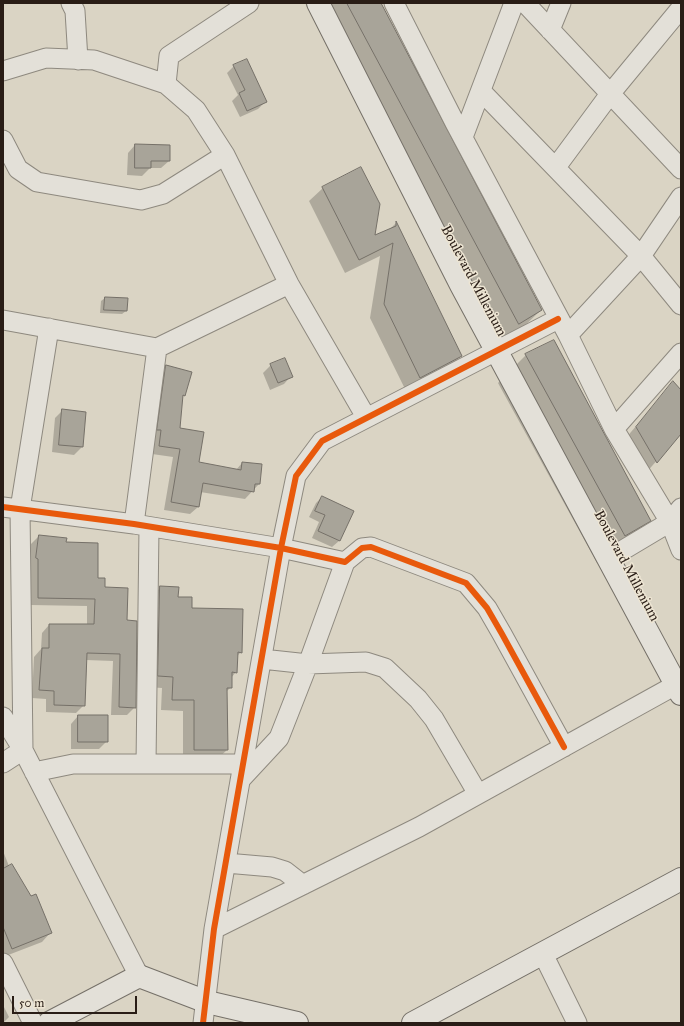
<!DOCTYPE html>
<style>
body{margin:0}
#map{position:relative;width:684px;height:1026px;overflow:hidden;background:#dad4c4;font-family:"IM FELL Great Primer",serif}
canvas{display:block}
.frame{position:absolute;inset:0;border:4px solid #291d16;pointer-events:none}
.scale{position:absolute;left:12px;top:996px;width:125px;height:18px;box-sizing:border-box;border:2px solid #291d16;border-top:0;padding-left:5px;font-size:12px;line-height:14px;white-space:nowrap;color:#291d16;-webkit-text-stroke:3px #ede5d3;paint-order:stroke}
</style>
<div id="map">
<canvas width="684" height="1026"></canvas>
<div class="frame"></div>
<div class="scale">50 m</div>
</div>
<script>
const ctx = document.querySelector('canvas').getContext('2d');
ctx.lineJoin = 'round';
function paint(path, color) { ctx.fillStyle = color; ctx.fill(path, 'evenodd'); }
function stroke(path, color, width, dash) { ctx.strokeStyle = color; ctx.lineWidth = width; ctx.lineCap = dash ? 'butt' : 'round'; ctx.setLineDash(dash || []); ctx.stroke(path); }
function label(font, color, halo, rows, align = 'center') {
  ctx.font = font + ' "IM FELL Great Primer",serif'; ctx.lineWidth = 3; ctx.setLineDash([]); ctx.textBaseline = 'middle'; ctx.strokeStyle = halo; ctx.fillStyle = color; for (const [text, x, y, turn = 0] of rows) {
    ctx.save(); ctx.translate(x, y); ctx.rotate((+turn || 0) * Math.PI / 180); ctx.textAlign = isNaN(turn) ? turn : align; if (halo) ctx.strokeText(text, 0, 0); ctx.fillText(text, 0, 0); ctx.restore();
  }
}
paint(new Path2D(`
 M305,3H380L541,310L513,337L491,351Z
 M234,66L265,102L258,109L240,117L232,101L238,95L227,73Z
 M135,145L169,161L161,168H150L142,176L127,175L128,153Z
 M323,188L374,236L390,229L396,223L461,356L447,370L406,391L370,318L380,256L345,273L309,201Z
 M105,298L126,299V311L122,314L100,313L101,301Z
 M553,342L650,520L622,548L597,563L498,383L526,355Z
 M271,365L291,376L284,384L270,390L263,373Z
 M166,366L184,395L182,398L179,429L198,463L236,470L242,463L259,484L245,499L200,492L198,507L190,514L164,510L173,457L152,454L158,374Z
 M673,383L681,392V433L645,474L625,439Z
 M63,410L85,413L82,447L74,455L52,452L55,418Z
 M322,497L352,511L339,541L332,547L312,538L319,522L309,517L316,503Z
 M39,536L65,543L97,579L126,621L135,707L127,715H111L113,661L86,660L84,705L76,713L46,712V699L32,698L34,657L41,649L42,633L49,625H87V606L31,605V566H29L31,544Z
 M161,587L191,609L241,652L237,656L236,672L231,678V687L226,692L227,750L215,761H183V711L161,710L162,688L147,687L149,599Z
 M78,716L107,741L99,749H71V724Z
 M3,851L9,866L51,932L42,942L3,957Z
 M3,1005L9,1017L3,1023Z`), '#0003');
const building = new Path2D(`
 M347,3H381L542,310L519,324Z
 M247,59L267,102L247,111L239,93L245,90L233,65Z
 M135,144L170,145V161H151V168H135Z
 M361,167L380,204L375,235L396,226V221L462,356L420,378L384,304L393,243L359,260L322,187Z
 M105,297L128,298L127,311L104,310Z
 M554,340L651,521L625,536L525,354Z
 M285,358L293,377L278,383L270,364Z
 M166,365L192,372L185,396L183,395L180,428L204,432L199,462L241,470L242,462L262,464L260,484H255L254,492L203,483L199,507L171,502L180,449L159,446L161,430H157Z
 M673,381L681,390V434L657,463L636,427Z
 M62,409L86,412L83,447L59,445Z
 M322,496L354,511L340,541L318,531L325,515L315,511Z
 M39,535L67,538L66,542L98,543V578H105V587L128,588L127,620L137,621L136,708L119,707L120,654L87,653L85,706L54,705V691L39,690L42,648H49V624H94L95,599L38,598V559L36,558Z
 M160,586L179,587L178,597H192V608L243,609L242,653L238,652L237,673L232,672V688H227L228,750H194V700H172L173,677L158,676Z
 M78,715H108V742H78Z
 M12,864L31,896L36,894L52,933L12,949L3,927V869Z`);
paint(building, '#a8a499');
stroke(building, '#757068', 1);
const street = new Path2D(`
 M71,3L75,11L78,60
 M394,3L455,123L568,335L614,429L670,522L681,550
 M525,3L681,169
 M550,30L561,3
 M3,71L46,58L94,60L166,84L196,110L225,155L289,284L366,417
 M166,84L169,56L249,3
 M481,91L641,256L681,305
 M463,137L514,3
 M3,140L18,169L37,182L141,200L163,194L225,155
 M556,167L610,94L681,8
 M3,320L157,348L289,284
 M568,335L641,256L681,197
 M614,429L681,353
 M3,507L134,524L281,548L345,562L362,548L371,547L466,583L487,608L502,634L564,747
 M134,524L157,348
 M608,559L670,522L681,508
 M345,562L308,664L366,662L385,668L418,699L434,719L478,794
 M3,717L23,750L139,976
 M3,763L23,750L20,509L49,328
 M146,764L149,528
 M34,772L73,764H243
 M240,780L279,738L308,664L262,659
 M226,863L272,867L285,871L303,885
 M214,929L419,827L681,682
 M543,954L577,1023
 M3,963L33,1023
 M203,1023L214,929L281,548L296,476L322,441L558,319`);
const secondary = new Path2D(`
 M318,3L461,285L681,694
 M49,1023L139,976L207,1002L297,1023
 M413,1023L681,879`);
stroke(street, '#8e897f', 21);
stroke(secondary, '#757068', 24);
stroke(street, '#e3e0d8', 19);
stroke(secondary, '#e3e0d8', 22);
stroke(new Path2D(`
 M3,507L134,524L281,548L345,562L362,548L371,547L466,583L487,608L502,634L564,747
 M203,1023L214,929L281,548L296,476L322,441L558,319`), '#e8590c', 6);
label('14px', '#291d16', '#ede5d3', [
 ["Boulevard Millenium",473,281,62],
 ["Boulevard Millenium",626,566,62]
]);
</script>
